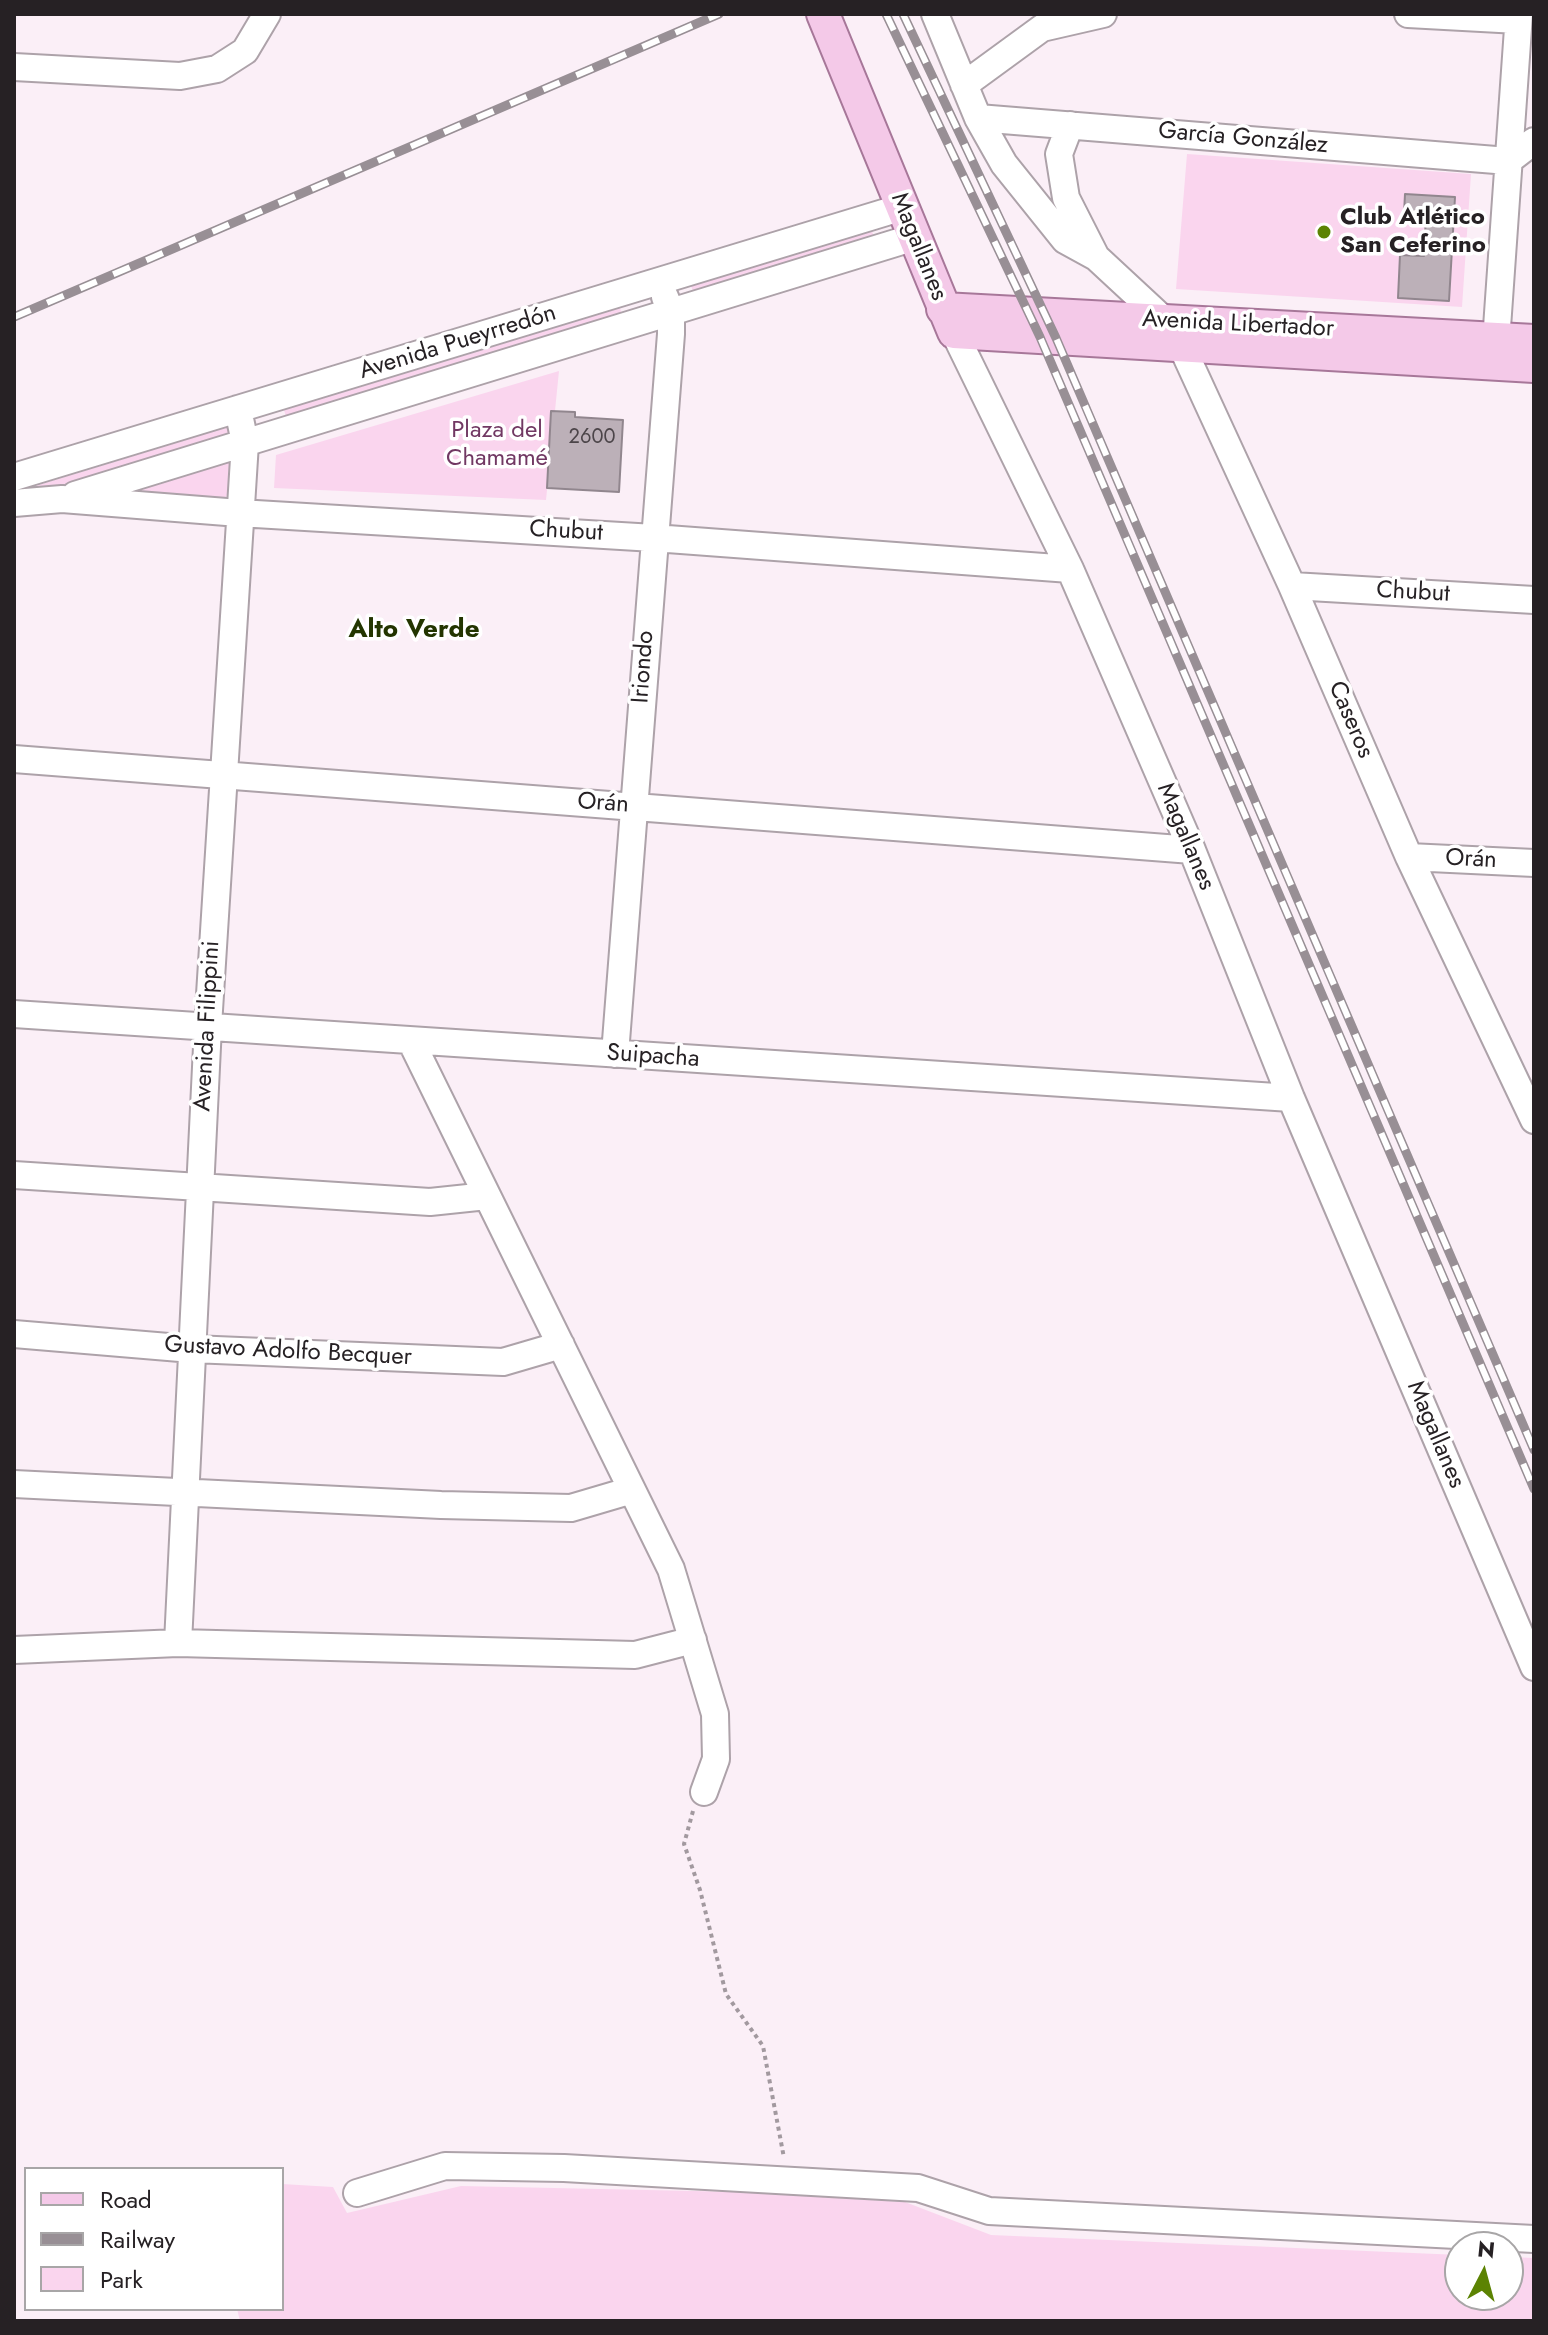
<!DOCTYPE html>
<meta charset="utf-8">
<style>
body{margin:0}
#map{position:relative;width:1548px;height:2335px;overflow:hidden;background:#fbeff7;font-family:Jost,sans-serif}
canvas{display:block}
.frame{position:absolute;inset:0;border:16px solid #262124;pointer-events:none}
.legend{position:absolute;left:24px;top:2167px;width:260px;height:144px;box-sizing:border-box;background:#fff;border:2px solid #a8a6a7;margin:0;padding:10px 14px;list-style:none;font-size:24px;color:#262124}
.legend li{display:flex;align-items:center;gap:16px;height:40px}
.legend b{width:40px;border:2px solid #a8a6a7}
.north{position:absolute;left:1444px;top:2231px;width:80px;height:80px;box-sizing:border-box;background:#fff;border:2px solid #a8a6a7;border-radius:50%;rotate:6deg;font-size:22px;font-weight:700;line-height:32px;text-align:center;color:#262124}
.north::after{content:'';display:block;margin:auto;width:28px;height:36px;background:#5c8303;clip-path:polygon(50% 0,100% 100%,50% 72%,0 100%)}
</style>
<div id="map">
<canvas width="1548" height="2335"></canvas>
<div class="frame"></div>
<ul class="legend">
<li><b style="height:10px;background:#f4c9e8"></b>Road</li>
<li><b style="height:10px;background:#988f95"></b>Railway</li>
<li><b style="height:22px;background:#fad5ee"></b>Park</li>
</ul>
<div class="north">N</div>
</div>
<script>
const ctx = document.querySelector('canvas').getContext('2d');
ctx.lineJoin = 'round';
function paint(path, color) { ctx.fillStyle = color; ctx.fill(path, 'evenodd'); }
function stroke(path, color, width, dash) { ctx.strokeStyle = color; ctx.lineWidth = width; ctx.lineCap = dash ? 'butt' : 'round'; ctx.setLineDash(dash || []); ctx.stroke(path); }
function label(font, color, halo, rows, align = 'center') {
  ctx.font = font + ' Jost,sans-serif'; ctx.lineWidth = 7; ctx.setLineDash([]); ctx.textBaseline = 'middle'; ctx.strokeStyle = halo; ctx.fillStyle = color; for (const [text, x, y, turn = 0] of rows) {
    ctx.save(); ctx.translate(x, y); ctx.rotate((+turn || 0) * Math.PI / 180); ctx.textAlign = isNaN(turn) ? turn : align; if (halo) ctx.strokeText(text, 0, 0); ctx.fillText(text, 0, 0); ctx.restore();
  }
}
paint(new Path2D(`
 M1187,154L1471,174L1462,307L1176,289Z
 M872,231L875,241L695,296L691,286Z
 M620,308L623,318L287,420L284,410Z
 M559,371L546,500L274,488L276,455Z
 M234,425L238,435L35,497L32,487Z
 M235,455L229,493L222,501L133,495L132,488Z
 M282,2184L333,2187L347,2213L461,2186L740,2192L905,2202L991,2235L1460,2255V2295H1508V2257L1534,2258V2321H240L237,2309H282Z`), '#fad5ee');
const building = new Path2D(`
 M1405,194L1455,197L1449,301L1398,298L1400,255L1424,256L1426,216L1404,214Z
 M551,411L575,412V417L623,420L619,492L547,488Z`);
paint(building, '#bcb0b8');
stroke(building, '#91868e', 2);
const minor = new Path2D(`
 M935,14L978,118L1004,164L1065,240L1096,257
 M1408,14L1518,20
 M14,67L180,76L217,69L245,51L267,14
 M964,85L1042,28L1103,14
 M978,118L1508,161
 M1070,125L1059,154L1066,198L1096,257L1165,321L1182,347L1292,586L1409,857L1534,1120
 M1508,161L1534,141
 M954,332L1070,569L1192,850L1291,1098L1534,1667
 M1495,356L1519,14
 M14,477L903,207
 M75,495L915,237
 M14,503L62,499L239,513L654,538L1070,569
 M1292,586L1534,600
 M14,759L1192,850
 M1409,857L1534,863
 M14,1014L1291,1098
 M411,1041L671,1569L715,1714L716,1759L704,1792
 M615,1054L671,334V312L665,297
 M14,1175L430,1202L487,1196
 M14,1334L192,1349L503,1362L561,1345
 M14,1484L441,1505L571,1508L632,1490
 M178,1643L208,1026L245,443L238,409
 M14,1650L178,1643L635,1655L693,1640
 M357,2193L445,2166L564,2168L918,2188L989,2211L1534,2239`);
const major = new Path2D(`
 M823,14L954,332L1534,366
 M943,309L1534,341`);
stroke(minor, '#ada2a9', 30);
stroke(major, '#a77799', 36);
stroke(new Path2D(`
 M693,1811L684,1844L700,1890L726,1994L763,2046L784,2158`), '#a2999f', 4, [4, 4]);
stroke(minor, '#fff', 26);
stroke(major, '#f4c9e8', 32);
const rail = new Path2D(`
 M886,14L1040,337L1534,1489
 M903,14L1056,338L1534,1450
 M14,317L719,14`);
stroke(rail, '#988f95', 9);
stroke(rail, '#fff', 6, [18]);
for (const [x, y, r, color] of [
 [1324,232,8,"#5c8303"]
]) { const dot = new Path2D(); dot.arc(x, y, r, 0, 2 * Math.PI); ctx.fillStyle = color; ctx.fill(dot); stroke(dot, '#fff', 3); }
label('20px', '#4c4549', null, [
 ["2600",592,438]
]);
label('24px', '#262124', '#fff', [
 ["García González",1243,139,5],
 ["Magallanes",918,247,68],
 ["Avenida Libertador",1238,325,3],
 ["Avenida Pueyrredón",458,343,-17],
 ["Chubut",566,532,3],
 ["Chubut",1413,593,3],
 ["Iriondo",644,667,-86],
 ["Caseros",1350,720,67],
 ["Orán",603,804,4],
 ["Magallanes",1185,837,67],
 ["Orán",1471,860,3],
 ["Avenida Filippini",208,1026,-87],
 ["Suipacha",653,1057,4],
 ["Gustavo Adolfo Becquer",288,1352,3],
 ["Magallanes",1435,1435,67]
]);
label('bold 24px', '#262124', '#fff', [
 ["Club Atlético",1340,218],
 ["San Ceferino",1340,246]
], 'left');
label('24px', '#713863', '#fff', [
 ["Plaza del",497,431],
 ["Chamamé",497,459]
]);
label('bold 26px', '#233500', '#fff', [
 ["Alto Verde",414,631]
]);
</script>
